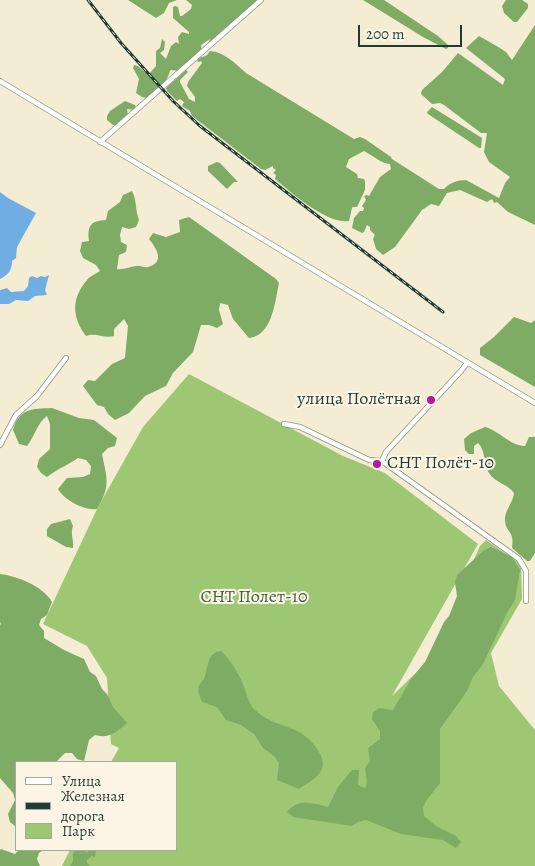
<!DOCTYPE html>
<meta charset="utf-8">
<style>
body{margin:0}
#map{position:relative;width:535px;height:866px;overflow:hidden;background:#f4ecd3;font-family:Alegreya,serif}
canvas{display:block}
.legend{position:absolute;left:15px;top:761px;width:162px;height:90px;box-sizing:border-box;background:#fcf5e5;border:1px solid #a4ab9e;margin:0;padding:6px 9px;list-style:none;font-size:15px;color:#1f3d34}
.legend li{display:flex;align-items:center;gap:10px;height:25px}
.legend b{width:25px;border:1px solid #a4ab9e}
.scale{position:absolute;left:358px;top:25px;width:104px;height:22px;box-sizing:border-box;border:2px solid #1f3d34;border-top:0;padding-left:6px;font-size:15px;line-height:18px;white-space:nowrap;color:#1f3d34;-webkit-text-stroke:4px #fcf5e5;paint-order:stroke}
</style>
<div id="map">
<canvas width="535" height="866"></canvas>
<ul class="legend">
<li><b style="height:6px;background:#fff"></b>Улица</li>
<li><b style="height:6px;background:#1f3d34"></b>Железная дорога</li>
<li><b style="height:14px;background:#9ec773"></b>Парк</li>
</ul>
<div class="scale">200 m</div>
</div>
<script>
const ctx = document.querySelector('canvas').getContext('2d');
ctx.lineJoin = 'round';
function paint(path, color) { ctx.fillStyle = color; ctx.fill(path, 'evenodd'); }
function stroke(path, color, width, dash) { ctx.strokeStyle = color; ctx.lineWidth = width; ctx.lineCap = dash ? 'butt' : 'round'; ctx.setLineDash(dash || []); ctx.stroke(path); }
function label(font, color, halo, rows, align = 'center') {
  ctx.font = font + ' Alegreya,serif'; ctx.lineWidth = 4; ctx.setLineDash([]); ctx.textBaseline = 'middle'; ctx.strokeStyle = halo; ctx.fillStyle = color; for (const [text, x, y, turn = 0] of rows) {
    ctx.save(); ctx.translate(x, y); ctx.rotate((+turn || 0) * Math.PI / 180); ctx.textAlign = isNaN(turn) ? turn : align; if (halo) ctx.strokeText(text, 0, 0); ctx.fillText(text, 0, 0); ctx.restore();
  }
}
paint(new Path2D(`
 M189,374L343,456L385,473L478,544L392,696L426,663L450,623L465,580L480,546L486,540L521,564L522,599L491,653L499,686L535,730V866H62L70,850H176V762H111L119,748L111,744L107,678L87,646L43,624L98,507L143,427Z`), '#9ec773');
paint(new Path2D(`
 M128,0H177L169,3L164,13L156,18Z
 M186,0H259L208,45L210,39L201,45L202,52L179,71L171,70L170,71C167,83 156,91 147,98L142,97L136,93L139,79L133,68L134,65C141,66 142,72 149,74L156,66V51L160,48L162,39L165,42L164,50L160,53L166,59L171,46L176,42L179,44L178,37L182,32L189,34V32L173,18V7L175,6L178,7L180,16H182L191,9L192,5Z
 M363,0H384L438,36L448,45V48L446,49L423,37Z
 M506,0H522L528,4V8L517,22H514L504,13L502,6Z
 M535,25V225L508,212L497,202L494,203L492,199L487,202L460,190L447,193L439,206L431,204L422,210L395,247L383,255L376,249L373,239L375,235L370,230V227L367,225L364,232L362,233L352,228L354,218L360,211H363L364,208L362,206L366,200L364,196L367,195L369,196L380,177L391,169L390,164C382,164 372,155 364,151L349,159L346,167L357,174L358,178L364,179L365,181V190L357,207H353L352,208L349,221C326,224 292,193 275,179L276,175L273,173L276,170L273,168V166L265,170L261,169L192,116L190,111L182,106L184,102L180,99L177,101L167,91L166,88L186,70L188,72L180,80V82L189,99L195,102V97L187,86L188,82L202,63L201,61L199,62L197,61C200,56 202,58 207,55L210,51C224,52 236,64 246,73L354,139L360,137L365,139L391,157L392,159L439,189H444C449,183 458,180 466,180L499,198L505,183L510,177L489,162L484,152L487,133H481L444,105L440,103L432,104L421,94L422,90L442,72L458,53L503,85L505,79L466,48L479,36L500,48L506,52L512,60Z
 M125,101L135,105L136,107L135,110L127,109L128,115L116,125H113L107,120V116L110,111Z
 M432,107L482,138L481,148H479L428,114L427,112Z
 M217,162L220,163L238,182H234L227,189L208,171V166Z
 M132,191C137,200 135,210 139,220L136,227L129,229L122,227L120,235L121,242L127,245L126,252L119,255L117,269C124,270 129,267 136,266C140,265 144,268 148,267C166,262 156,248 149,239L153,233L166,237L180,232L179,220L189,217L276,279L279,283C275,302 272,336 249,338L233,319L228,305L220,303L219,310L223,324L217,328L209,325H201L193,352L173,373L166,386L145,396L129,413L115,420L108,414L104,407L97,405L83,386L88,380L95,381L112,364L125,358L128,326L124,319L114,329V336C104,339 96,332 86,336C72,317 71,299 87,280C90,276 96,274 100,271L96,265L83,258L80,251L82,242L89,241C87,225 91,221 106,220L108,211L120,202L123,195Z
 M514,317L531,323L535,320V387L480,355V348L494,337Z
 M52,408L79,418L94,420L117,438L115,446L108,448L102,454C107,479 111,486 97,509C85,511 64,500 58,489L67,478L83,477L90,474L91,466L86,460L78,458C68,465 57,469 47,477L41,473L37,467L39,459L50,449V424L47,416C37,423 35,436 27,446L19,444L13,430C19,408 32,409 52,408Z
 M485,427C500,431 510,446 525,446L529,437H535V553L530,561H527L512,548C515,531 506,533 505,521C504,511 513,503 514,493C508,484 495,483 489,473C483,464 486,450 478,443L474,446V454H469L465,450L464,439L471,433Z
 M70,519L73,526C70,534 74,539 73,548L66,547L47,536V529L51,524Z
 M491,547L512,557L520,570L515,600L507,613L483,664L473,677L467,691L440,729V783L426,801L423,808L424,816L436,826L456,836L461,842L456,848L443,840L401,834L366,820L358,822L352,826L293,817L287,812C298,798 314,803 328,807L338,787L352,770H359L358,785L365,788L367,782L365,768L370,761L368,748L380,739V731L372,719L373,712L379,708L393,710L411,679L425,662L444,622L449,616L457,596L455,582L457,575L484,550Z
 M0,574C17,576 43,586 52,602L47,615L41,619L39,625L44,631V638L64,650L84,659L90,672L96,676L102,689L107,694L113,707L127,723C117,732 109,739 95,735L89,740L84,761L77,759L72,753H65L56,762H16V827L10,822L8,814L15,800L13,793L0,778V625L1,624L0,622Z
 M221,651C230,659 237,671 242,682C246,690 248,704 255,710C268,723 284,724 299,732C310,738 327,756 322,769C318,778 306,784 299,789L277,780L279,763L275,757L263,748L254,734L241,725L226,720L217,707L202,702C200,697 197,691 199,686C200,683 202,682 204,679C209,667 206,653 221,651Z
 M1,849L15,854L19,850H43L39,853L37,859L40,866H0V850Z
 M77,850H84L87,853L89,850H96L95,857L92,856L87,860V863L90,866H70L73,861V853Z`), '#7eac65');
paint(new Path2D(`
 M0,192L8,198L36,213L17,247L16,258L12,261C12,270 8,275 0,279Z
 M49,275L45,290L47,295L35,296L28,301L16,300L9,304H0V290L7,288L11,292L24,291L28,286L29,278L32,276L37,278L41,276L45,277Z`), '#70ade2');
const minor = new Path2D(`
 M0,81L535,403
 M100,142L261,0
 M284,424L300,427L369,460L382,461L519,559L526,571V601
 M0,445L16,415L37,396L66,358
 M382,461L386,452L461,371L467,363`);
stroke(minor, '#8a9484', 6);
stroke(minor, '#fff', 4.5);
const rail = new Path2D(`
 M88,0L121,43L173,101L200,126L443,312`);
stroke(rail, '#1f3d34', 3);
stroke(rail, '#fcf5e5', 1, [4]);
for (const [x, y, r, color] of [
 [431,400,5,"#b5179e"],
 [377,464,5,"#b5179e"]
]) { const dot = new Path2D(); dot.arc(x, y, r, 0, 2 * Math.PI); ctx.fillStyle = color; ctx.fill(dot); stroke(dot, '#fcf5e5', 2); }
label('18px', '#1f3d34', '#fcf5e5', [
 ["улица Полётная",421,400],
 ["СНТ Полёт-10",387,464,"left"]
], 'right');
label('18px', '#3f6044', '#fcf5e5', [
 ["СНТ Полет-10",254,598]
]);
</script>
